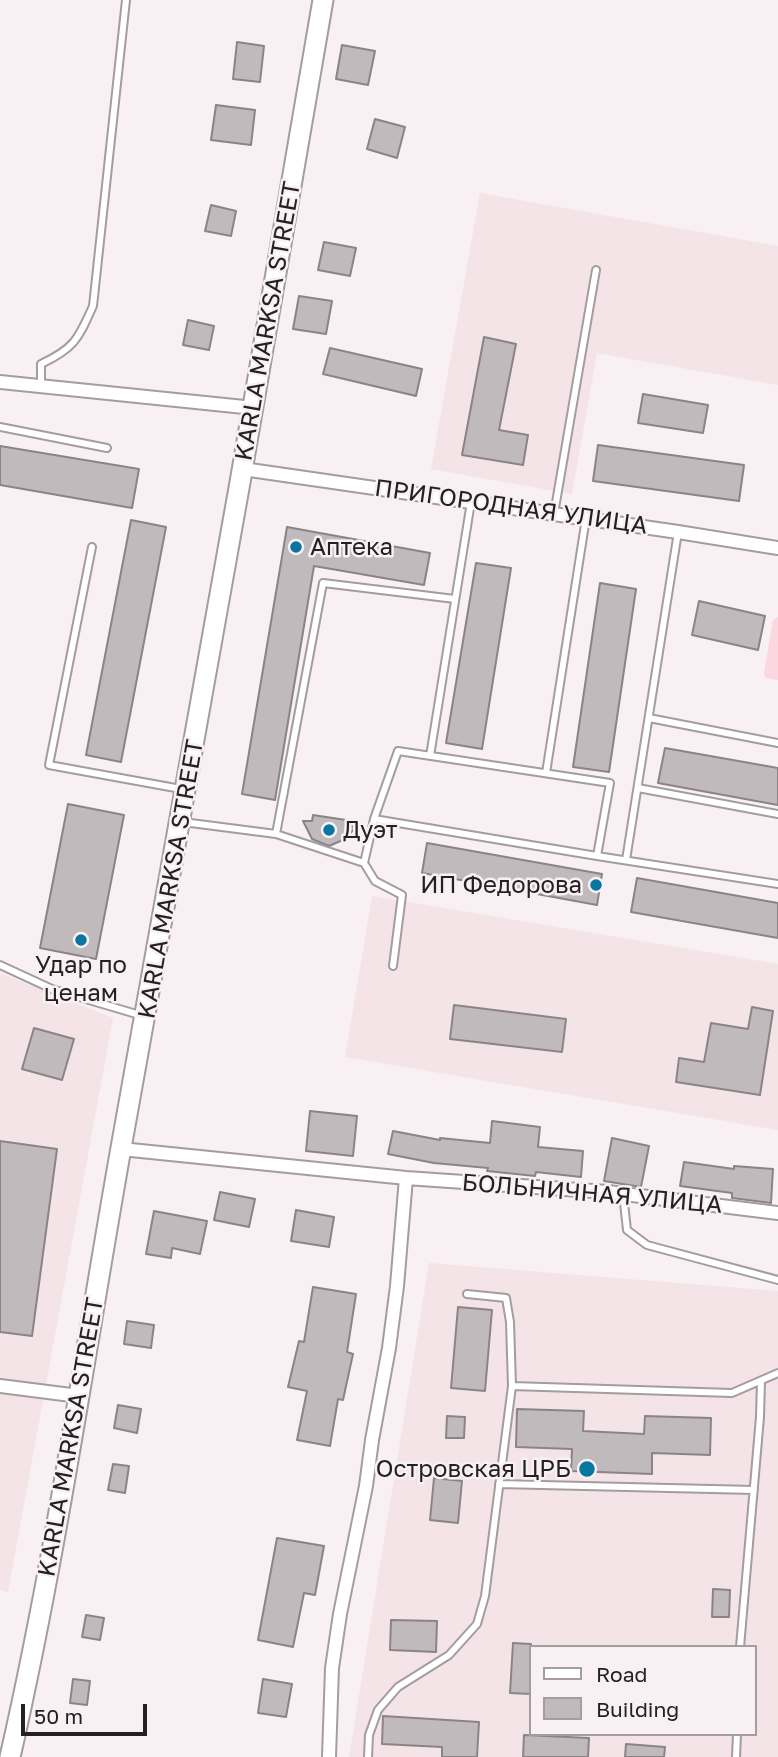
<!DOCTYPE html>
<meta charset="utf-8">
<style>
body{margin:0}
#map{position:relative;width:778px;height:1757px;overflow:hidden;background:#f8f0f2;font-family:"Golos Text",sans-serif}
canvas{display:block}
.legend{position:absolute;left:529px;top:1645px;width:228px;height:91px;box-sizing:border-box;background:#f8f0f2;border:2px solid #a39d9f;margin:0;padding:9px 12px;list-style:none;font-size:21px;color:#242122}
.legend li{display:flex;align-items:center;gap:14px;height:35px}
.legend b{width:35px;border:2px solid #a39d9f}
.scale{position:absolute;left:21px;top:1704px;width:126px;height:32px;box-sizing:border-box;border:4px solid #242122;border-top:0;padding-left:9px;font-size:21px;line-height:24px;white-space:nowrap;color:#242122;-webkit-text-stroke:5px #f8f0f2;paint-order:stroke}
</style>
<div id="map">
<canvas width="778" height="1757"></canvas>
<ul class="legend">
<li><b style="height:9px;background:#fff"></b>Road</li>
<li><b style="height:19px;background:#c1babc"></b>Building</li>
</ul>
<div class="scale">50 m</div>
</div>
<script>
const ctx = document.querySelector('canvas').getContext('2d');
ctx.lineJoin = 'round';
function paint(path, color) { ctx.fillStyle = color; ctx.fill(path, 'evenodd'); }
function stroke(path, color, width, dash) { ctx.strokeStyle = color; ctx.lineWidth = width; ctx.lineCap = dash ? 'butt' : 'round'; ctx.setLineDash(dash || []); ctx.stroke(path); }
function label(font, color, halo, rows, align = 'center') {
  ctx.font = font + ' "Golos Text",sans-serif'; ctx.lineWidth = 5; ctx.setLineDash([]); ctx.textBaseline = 'middle'; ctx.strokeStyle = halo; ctx.fillStyle = color; for (const [text, x, y, turn = 0] of rows) {
    ctx.save(); ctx.translate(x, y); ctx.rotate((+turn || 0) * Math.PI / 180); ctx.textAlign = isNaN(turn) ? turn : align; if (halo) ctx.strokeText(text, 0, 0); ctx.fillText(text, 0, 0); ctx.restore();
  }
}
paint(new Path2D(`
 M480,193L778,246V385L597,353L572,494L431,469Z
 M372,896L778,964V1130L345,1057Z
 M0,973L113,1018L8,1592L0,1590Z
 M429,1263L778,1291V1757H349ZM531,1647H755V1734H531Z`), '#f4e3e7');
paint(new Path2D(`
 M778,617V680L766,678L764,674L773,620Z`), '#fcd6e0');
const building = new Path2D(`
 M237,42L264,46L260,82L233,79Z
 M342,45L375,51L368,85L336,79Z
 M216,105L255,110L251,145L211,140Z
 M375,119L405,127L397,158L367,149Z
 M211,205L236,211L231,236L205,231Z
 M324,242L356,248L350,276L318,270Z
 M299,296L332,301L326,334L293,329Z
 M188,320L214,326L209,350L183,345Z
 M484,337L516,344L499,430L528,435L523,465L462,455Z
 M330,348L422,369L416,396L323,374Z
 M643,394L708,405L703,433L638,423Z
 M598,445L744,465L739,501L593,481Z
 M0,446L139,469L132,508L0,485Z
 M131,520L166,527L121,762L86,755Z
 M287,527L430,553L424,585L314,566L275,800L242,794Z
 M476,563L511,568L482,749L446,743Z
 M600,583L636,589L609,772L573,767Z
 M699,601L765,616L758,650L692,635Z
 M665,748L778,768V805L658,783Z
 M68,804L124,815L96,959L40,948Z
 M313,815L346,820L345,825L356,827L345,839L329,846L312,839L303,821H312Z
 M427,843L602,874L597,905L422,873Z
 M637,878L778,903V938L631,912Z
 M454,1005L566,1019L562,1052L450,1039Z
 M752,1007L773,1011L760,1095L676,1082L679,1058L704,1062L711,1023L748,1029Z
 M34,1028L74,1039L62,1080L22,1069Z
 M310,1111L357,1116L353,1156L306,1151Z
 M492,1121L540,1127L538,1147L583,1151L581,1177L536,1172L535,1176L487,1171L488,1168L434,1163L388,1154L393,1131L440,1140V1138L490,1143Z
 M612,1138L649,1146L641,1187L604,1181Z
 M0,1141L57,1149L32,1336L0,1332Z
 M684,1162L734,1169V1166L773,1169L771,1203L732,1198V1193L680,1186Z
 M220,1192L255,1199L249,1227L214,1220Z
 M296,1210L334,1217L329,1247L291,1241Z
 M154,1211L207,1221L200,1254L172,1248L171,1258L146,1254Z
 M313,1287L356,1294L347,1352L353,1354L343,1400L338,1399L330,1446L297,1440L307,1391L288,1387L299,1341L304,1342Z
 M458,1307L492,1310L485,1391L451,1388Z
 M127,1321L154,1325L151,1348L124,1344Z
 M118,1405L141,1409L137,1433L114,1428Z
 M517,1409L584,1411L583,1431L644,1434L645,1416L711,1418L710,1455L652,1453V1474L571,1471L572,1449L516,1447Z
 M447,1416L465,1417L464,1438H446Z
 M113,1464L129,1466L125,1493L108,1490Z
 M434,1478L462,1481L458,1523L430,1520Z
 M277,1538L324,1546L315,1595L304,1593L293,1647L258,1640Z
 M713,1589L730,1590L729,1617H712Z
 M86,1615L104,1618L100,1640L82,1637Z
 M391,1620L437,1621L436,1652L390,1650Z
 M513,1643L531,1644V1694L510,1693Z
 M73,1679L90,1681L87,1705L70,1703Z
 M263,1679L292,1684L286,1717L258,1713Z
 M383,1716L479,1722L477,1757H442V1747L382,1744Z
 M524,1735L589,1738L588,1757H523Z
 M626,1744L665,1747L664,1757H625Z`);
paint(building, '#c1babc');
stroke(building, '#8b8486', 2);
const lane = new Path2D(`
 M41,386V364C75,348 78,339 93,306L126,0
 M0,427L107,448
 M554,514L596,270
 M92,547L49,765L181,789
 M649,718L778,743
 M430,756L471,502
 M546,773L586,518
 M638,788L778,814
 M374,819L597,856
 M183,822L276,834L364,863L374,819L398,751L610,783L597,856L778,884
 M276,834L323,583L455,599
 M626,860L678,532
 M364,863L375,881L402,895L393,966
 M0,965L52,989L143,1016
 M623,1194L627,1230L647,1245L778,1280
 M512,1386L732,1393L778,1373
 M499,1484L754,1490
 M740,1647L760,1417L761,1381
 M368,1757L369,1735L378,1710L398,1687L449,1655L477,1624L485,1596L512,1386L510,1322L506,1298L467,1294
 M736,1757L737,1734`);
const street = new Path2D(`
 M0,382L254,408
 M243,469L678,532L778,548
 M121,1149L406,1178L608,1192L778,1213
 M0,1386L79,1396
 M329,1757L332,1668L340,1614L366,1486L372,1440L389,1348L397,1286L406,1178`);
const secondary = new Path2D(`
 M10,1757C56,1556 85,1351 121,1148C191,766 258,383 323,0`);
stroke(lane, '#a49c9e', 10);
stroke(street, '#a49c9e', 16);
stroke(secondary, '#a49c9e', 23);
stroke(lane, '#fff', 6);
stroke(street, '#fff', 12);
stroke(secondary, '#fff', 19);
for (const [x, y, r, color] of [
 [296,547,7,"#0776a0"],
 [329,830,7,"#0776a0"],
 [596,885,7,"#0776a0"],
 [81,940,7,"#0776a0"],
 [587,1469,9,"#0776a0"]
]) { const dot = new Path2D(); dot.arc(x, y, r, 0, 2 * Math.PI); ctx.fillStyle = color; ctx.fill(dot); stroke(dot, '#f8f0f2', 2.5); }
label('24px', '#242122', '#f8f0f2', [
 ["KARLA MARKSA STREET",268,321,-80],
 ["ПРИГОРОДНАЯ УЛИЦА",511,507,8],
 ["KARLA MARKSA STREET",171,879,-80],
 ["БОЛЬНИЧНАЯ УЛИЦА",592,1194,5],
 ["KARLA MARKSA STREET",71,1437,-80]
]);
label('24px', '#242122', '#f8f0f2', [
 ["Аптека",310,547],
 ["Дуэт",343,830],
 ["ИП Федорова",582,885,"right"],
 ["Удар по",81,965,"center"],
 ["ценам",81,993,"center"],
 ["Островская ЦРБ",571,1469,"right"]
], 'left');
</script>
